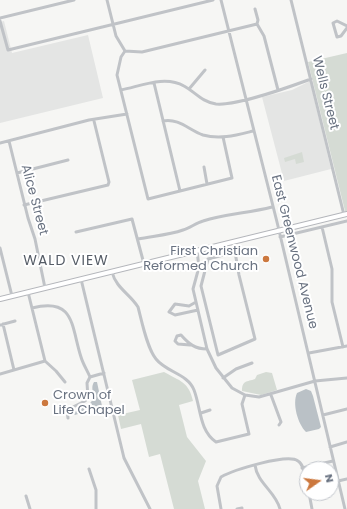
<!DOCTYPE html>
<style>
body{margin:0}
#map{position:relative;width:347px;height:509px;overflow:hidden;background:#f6f6f4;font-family:Poppins,sans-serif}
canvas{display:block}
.north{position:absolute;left:299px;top:461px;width:40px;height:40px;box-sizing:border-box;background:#fff;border:1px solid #c3c7cd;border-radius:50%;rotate:76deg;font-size:11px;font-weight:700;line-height:16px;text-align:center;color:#697281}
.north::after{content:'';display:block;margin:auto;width:14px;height:18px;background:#cc783e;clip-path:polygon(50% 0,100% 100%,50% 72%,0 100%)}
</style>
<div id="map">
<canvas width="347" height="509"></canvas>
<div class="north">N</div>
</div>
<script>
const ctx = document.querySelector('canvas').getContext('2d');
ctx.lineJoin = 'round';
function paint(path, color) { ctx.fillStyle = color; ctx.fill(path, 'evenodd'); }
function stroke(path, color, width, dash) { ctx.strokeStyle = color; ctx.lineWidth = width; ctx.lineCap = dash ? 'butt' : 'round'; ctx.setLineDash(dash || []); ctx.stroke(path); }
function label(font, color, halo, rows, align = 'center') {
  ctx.font = font + ' Poppins,sans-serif'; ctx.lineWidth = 4; ctx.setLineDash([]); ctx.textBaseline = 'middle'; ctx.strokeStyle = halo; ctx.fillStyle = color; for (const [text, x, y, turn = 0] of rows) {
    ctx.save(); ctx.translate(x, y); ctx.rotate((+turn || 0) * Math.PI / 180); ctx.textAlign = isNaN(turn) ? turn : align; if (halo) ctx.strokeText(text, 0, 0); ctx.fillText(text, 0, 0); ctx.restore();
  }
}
paint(new Path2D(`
 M4,21L12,53L88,35L103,98L0,123V22Z
 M310,81L331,169L284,181L262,97L292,90Z`), '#e4e5e4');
paint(new Path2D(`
 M347,53V212L345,211L308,62Z
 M302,152L304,162L296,164L295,159L285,162L284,158Z
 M164,372C180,381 189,382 193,401L179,405L187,437L206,461L198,481L205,509H174L160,454L149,457L141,424L121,429L118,415L140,410L132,380Z
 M266,372L272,373L277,390L261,395L242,391C242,380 247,382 255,379L257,375Z`), '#d5dbd4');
paint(new Path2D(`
 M94,382H97L102,406L75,415L73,413C80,408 94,406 93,395C93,390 91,387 94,382Z
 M306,389L311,391L313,396L321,427L319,429L306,432C298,424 292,404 297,393Z`), '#bac1c6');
const major = new Path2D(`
 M0,299L347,214`);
stroke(major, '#b4b6bb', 6);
stroke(new Path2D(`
 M107,0L116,36L125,51
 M221,0L277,222L345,509
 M291,0L344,215
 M255,9L258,20L257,24L264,36L278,90
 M0,18L74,0
 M0,21L8,50L213,0
 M347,26L337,21L333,23L337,37L341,36L347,28
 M125,51L121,57L117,75L148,199L232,178L223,137
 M125,51L142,52L257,24
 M154,83L180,191
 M189,89L205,70
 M121,90C141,86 165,75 184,86C195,92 202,102 216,104C238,106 289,87 311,79
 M163,121C179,118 189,130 203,135C220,140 237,135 253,131
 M9,141L28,218L35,239L45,288
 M0,143L89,120L127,114
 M204,167L207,184
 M17,173L68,160
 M24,205L108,185L109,182L94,121
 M322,227L332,269V302L343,347
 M76,232L132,219L144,264
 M280,237L347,221
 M138,239C153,236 169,235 183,230C190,228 196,223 203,221C225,214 249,213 272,207
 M0,248L12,296
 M197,251L199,267L193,289L207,349L216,368L232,388L245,395L259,397L315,381L347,378
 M235,252L239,275L255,339L218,355L201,286L208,259Z
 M112,272C116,288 130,294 138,307C142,322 147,348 156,359C166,372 188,374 194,390C201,408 199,430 216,442L249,434L242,404L245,395
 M81,279L124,458L150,509
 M28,292L45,361L56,371L65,382
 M196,302L189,306L175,304L169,312L175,315L198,310
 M32,308C75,297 71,326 81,357C83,364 87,370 90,377L104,373
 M3,324L14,370
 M0,325L15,321
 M190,345L178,344L175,341L177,336L181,335C189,344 195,349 207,349
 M309,353L347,346
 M0,374L45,361
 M223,378L236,369L252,363
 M271,395L281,422L279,425
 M201,413L210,410
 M323,415L347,409
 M68,418L67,410L85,401L88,398L87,383L90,377
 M330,447L347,442
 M255,465C257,483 276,492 280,509
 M302,468L333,461
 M89,469L96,490V509
 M338,481L347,479
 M309,493L312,509
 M26,496L30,509
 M221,509L217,486L221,477C233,470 288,453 298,461C305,465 305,479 307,486
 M237,509L242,508`), '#c0c3c7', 3);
stroke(major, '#fff', 4);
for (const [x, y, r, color] of [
 [266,259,4,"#cc783e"],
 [45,403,4,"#cc783e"]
]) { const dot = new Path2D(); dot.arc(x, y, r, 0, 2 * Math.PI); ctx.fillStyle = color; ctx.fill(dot); stroke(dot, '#fff', 1.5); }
label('13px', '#697281', '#fff', [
 ["Wells Street",325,93,76],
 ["Alice Street",34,200,75],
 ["East Greenwood Avenue",294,252,76]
]);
label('13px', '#697281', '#fff', [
 ["First Christian",258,252],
 ["Reformed Church",258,267],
 ["Crown of",53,396,"left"],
 ["Life Chapel",53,411,"left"]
], 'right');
ctx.letterSpacing = '1px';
label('14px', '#565d67', '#fff', [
 ["WALD VIEW",66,261]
]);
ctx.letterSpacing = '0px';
</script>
